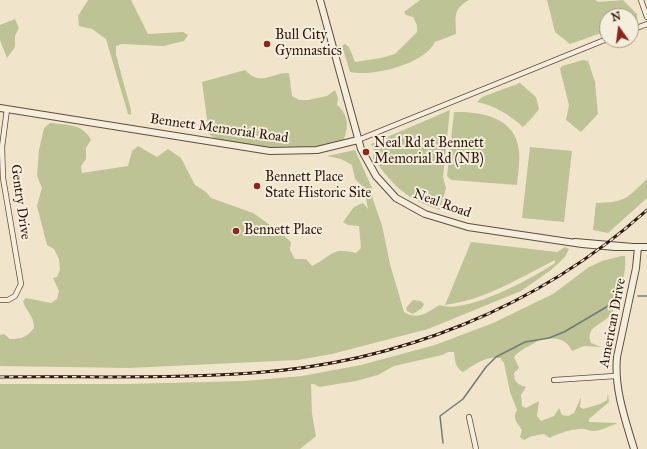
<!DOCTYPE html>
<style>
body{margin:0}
#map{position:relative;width:647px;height:449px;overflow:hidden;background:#f0e5ca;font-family:"IM FELL Great Primer",serif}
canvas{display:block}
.north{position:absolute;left:599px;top:8px;width:40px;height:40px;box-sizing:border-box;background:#f5eedd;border:1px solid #a6998a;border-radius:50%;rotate:346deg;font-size:11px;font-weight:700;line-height:16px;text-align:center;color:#30190e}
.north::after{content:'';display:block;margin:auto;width:14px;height:18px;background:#8f2418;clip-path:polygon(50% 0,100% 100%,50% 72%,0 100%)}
</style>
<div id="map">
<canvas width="647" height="449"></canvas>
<div class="north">N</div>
</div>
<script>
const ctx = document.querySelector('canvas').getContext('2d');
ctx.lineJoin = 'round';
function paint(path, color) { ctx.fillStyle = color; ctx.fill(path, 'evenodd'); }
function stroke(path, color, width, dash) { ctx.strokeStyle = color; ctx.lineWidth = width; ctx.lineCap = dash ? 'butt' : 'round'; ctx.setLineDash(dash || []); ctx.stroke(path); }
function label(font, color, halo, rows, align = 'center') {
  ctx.font = font + ' "IM FELL Great Primer",serif'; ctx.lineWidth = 4; ctx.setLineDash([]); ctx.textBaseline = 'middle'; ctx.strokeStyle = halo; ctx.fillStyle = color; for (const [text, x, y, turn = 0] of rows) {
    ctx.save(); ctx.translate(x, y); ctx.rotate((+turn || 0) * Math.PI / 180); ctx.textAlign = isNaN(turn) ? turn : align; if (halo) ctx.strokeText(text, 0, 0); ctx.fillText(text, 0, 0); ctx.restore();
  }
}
paint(new Path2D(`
 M88,0H131L148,34L183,32L188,35L184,41L163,46L122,44L116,46V55L131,110V115L128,114L106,39L92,29L79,26L78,16Z
 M420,0H469C452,10 456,16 456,34L435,42C425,64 373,77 350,72L342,46L345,44L349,47L355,62L381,58L395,54L417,32V25L413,17L406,15L404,12Z
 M547,0H595L598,2L623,0L637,14V20L631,22V16H607V31L570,44L555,32Z
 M15,19L19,28L15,36V47L7,58L0,40V25Z
 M583,60L588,61L595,82L598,114L581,132L566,120L569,105L560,69L562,66Z
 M245,70C262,87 269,73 289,73L292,96L299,100H308L327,96L335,90L338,98L337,105C349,114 349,129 343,141C331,144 318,149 306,150C288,152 220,146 209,134L202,82Z
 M520,83L536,97L539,109L532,118L523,127C508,114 496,106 477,102L482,97Z
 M450,110L443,177L446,188L440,210C405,198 395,188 373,158L374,151L371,144Z
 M454,112C481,111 516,117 519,151C520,162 518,174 517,185L451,180L447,176Z
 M50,123C66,125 84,124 91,140L86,148V159L81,166L82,173L128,166L132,151L138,146L157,157L168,149L181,158L195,185L206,192L211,198L253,213L280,232L291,242L290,250L295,259H306L312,266C333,256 330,247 356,253L361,248L359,226L348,225L343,222L354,207L363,203L368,209L364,188L355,179L352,165L341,159L327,156L355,150L372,188L373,200L382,225L390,264L404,312C419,321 427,312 440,305C465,315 533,278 555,263V260C519,278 485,300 445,305L471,242L557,252L565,247L569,249L565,257L551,270L521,291L428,329L332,354L298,360L129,368L0,366V335L4,334L10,339C21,339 27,337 34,328C34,315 26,312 23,301L26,298L51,303L57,299L59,291L53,278L57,277L60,270L59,259L54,249L47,245L37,206L42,188L37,176L39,150L44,128Z
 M530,147L572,151L564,222L522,218Z
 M647,179V198L608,233L593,230L596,203C626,202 626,199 647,179Z
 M621,256H625C627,271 619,303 610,315C605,322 596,324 591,331C589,335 589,339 591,343L601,347L584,346L572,351C566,337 554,338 540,339C532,346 521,348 514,357L519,368L514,373C514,382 517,384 526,387L521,395L522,406L526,408L539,401L537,416L541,421L554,416L559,408L562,415L568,416L574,413L581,397L580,407L583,409L600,404L607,400L608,393L609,402L589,419V422L618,423C610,426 600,431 593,431C588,431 584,428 580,429C573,429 555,434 550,438L544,434L532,436L524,440L520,437L522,430C517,422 512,419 517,410L510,392L504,363L500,358C485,356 475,364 463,372C455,368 455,360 454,352H448L442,355L394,366L378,375L356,381L319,387L314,384H311L312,414L316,436L300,449H0V384H127L244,381L302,376L361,365L435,345L493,323L553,294L589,267L602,261Z
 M413,300L421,301L424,304L422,308L413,314L407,311L406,308Z`), '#bdc395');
stroke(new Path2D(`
 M638,296H647
 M443,443L440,416L463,399L486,367L496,357L525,342L549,338L564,332L620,299`), '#707c75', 1.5);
const minor = new Path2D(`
 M641,0L647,17
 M631,30L647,24
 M358,140L607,39
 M0,300H8L15,296L21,284L3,178L2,147L7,109
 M554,380L615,376
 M469,417L476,449`);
const tertiary = new Path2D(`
 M320,0L361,149L376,176L396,198L425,214L468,227L582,244L615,247H633L575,242
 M0,108L270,151L317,150L358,140
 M634,247H647
 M634,449C625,419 614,388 617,357L636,268L638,247`);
stroke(minor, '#604c3d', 6);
stroke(tertiary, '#604c3d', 8);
stroke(minor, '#f5eedd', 4.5);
stroke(tertiary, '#f5eedd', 6);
const rail = new Path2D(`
 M0,377C84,376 168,379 252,373C398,363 538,308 647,210`);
stroke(rail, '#30190e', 3);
stroke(rail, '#f5eedd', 1.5, [4.5]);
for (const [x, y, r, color] of [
 [267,44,4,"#8f2418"],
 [366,152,4,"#8f2418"],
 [257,186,4,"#8f2418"],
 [236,231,4,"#8f2418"]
]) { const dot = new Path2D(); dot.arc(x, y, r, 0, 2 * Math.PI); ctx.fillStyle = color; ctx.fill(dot); stroke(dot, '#f5eedd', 1.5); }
label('14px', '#30190e', '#f5eedd', [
 ["Bull City",275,36],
 ["Gymnastics",275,52],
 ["Neal Rd at Bennett",374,144],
 ["Memorial Rd (NB)",374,160],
 ["Bennett Place",265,178],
 ["State Historic Site",265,194],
 ["Bennett Place",244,231]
], 'left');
label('14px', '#30190e', '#f5eedd', [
 ["Bennett Memorial Road",219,129,8],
 ["Gentry Drive",20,202,82],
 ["Neal Road",442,204,20],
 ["American Drive",613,323,-79]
]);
</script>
